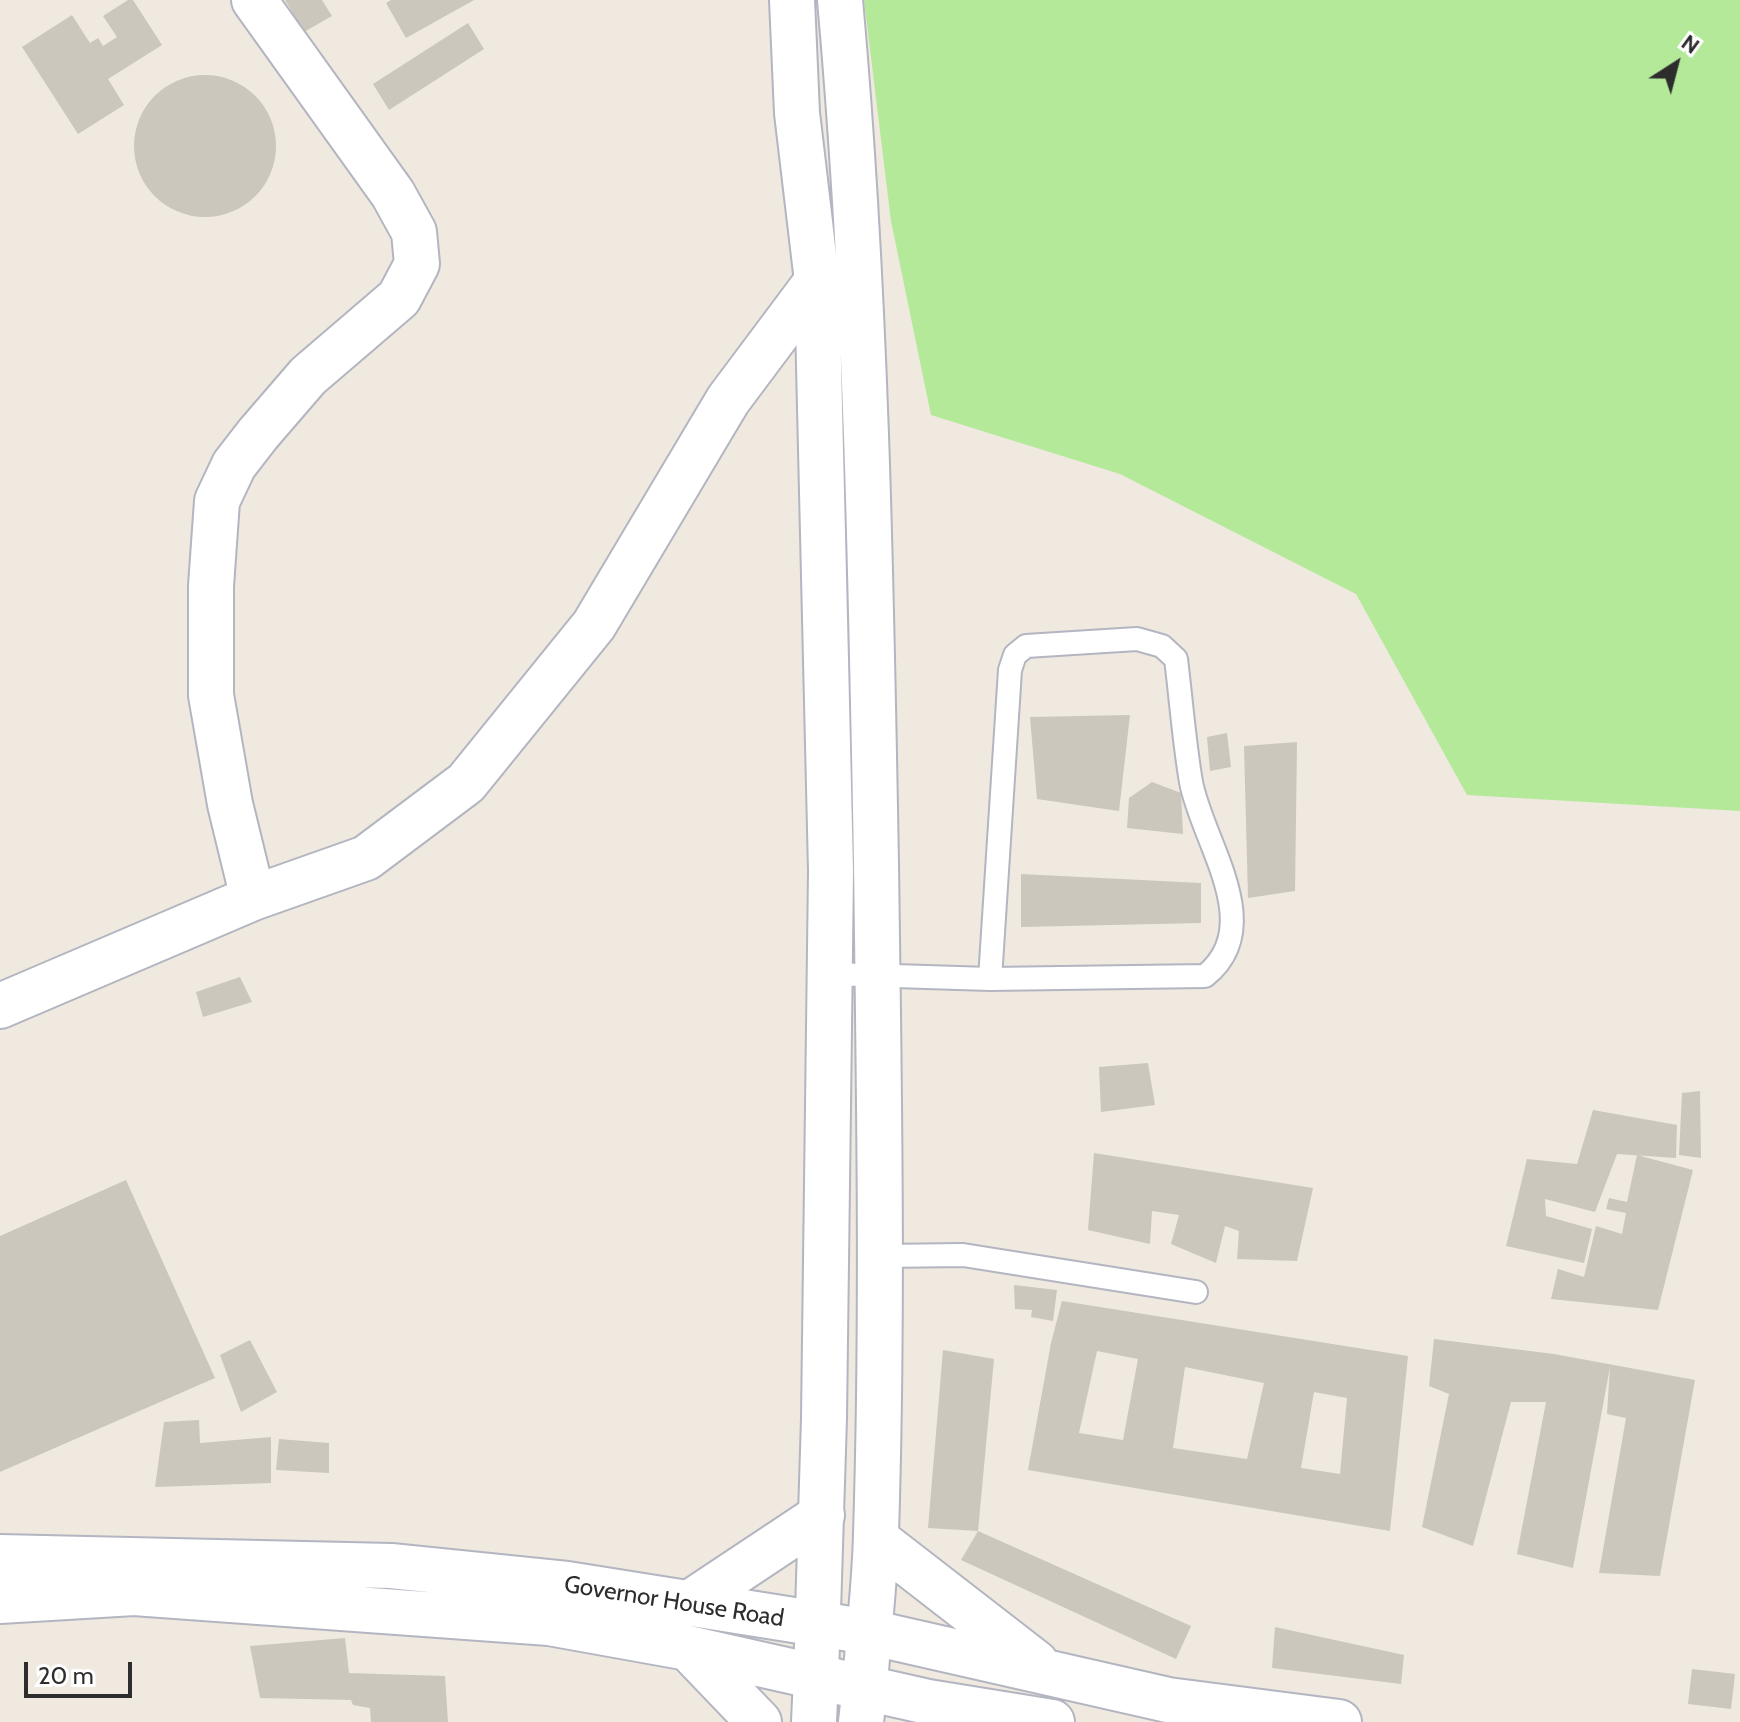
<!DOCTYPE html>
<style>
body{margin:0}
#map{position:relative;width:1740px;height:1722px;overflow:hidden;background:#efe9df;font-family:Cabin,sans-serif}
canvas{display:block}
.north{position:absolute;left:1636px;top:24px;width:80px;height:80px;-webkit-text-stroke:6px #fff;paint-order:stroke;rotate:36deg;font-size:22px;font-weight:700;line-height:32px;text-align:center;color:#2d2d2d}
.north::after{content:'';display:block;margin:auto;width:28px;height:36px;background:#2d2d2d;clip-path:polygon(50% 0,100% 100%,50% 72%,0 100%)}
.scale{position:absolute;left:24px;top:1662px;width:108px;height:36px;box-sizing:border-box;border:4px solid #2d2d2d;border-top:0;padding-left:10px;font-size:24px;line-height:28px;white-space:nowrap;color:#2d2d2d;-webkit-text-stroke:6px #fff;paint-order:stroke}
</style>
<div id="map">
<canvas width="1740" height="1722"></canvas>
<div class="north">N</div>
<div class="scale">20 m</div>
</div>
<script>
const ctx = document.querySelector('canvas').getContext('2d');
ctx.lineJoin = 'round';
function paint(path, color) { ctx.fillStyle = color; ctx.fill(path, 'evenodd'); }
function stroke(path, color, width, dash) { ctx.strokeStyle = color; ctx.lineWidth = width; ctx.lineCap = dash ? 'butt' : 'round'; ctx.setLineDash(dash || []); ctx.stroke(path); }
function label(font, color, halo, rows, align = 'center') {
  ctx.font = font + ' Cabin,sans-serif'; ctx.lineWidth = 6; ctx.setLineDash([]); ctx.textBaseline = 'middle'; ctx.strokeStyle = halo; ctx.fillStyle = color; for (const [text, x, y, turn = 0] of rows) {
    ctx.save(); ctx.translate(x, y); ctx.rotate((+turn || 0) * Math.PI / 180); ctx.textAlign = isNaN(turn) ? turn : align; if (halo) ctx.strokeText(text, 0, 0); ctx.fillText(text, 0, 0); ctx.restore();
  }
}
paint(new Path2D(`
 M864,0H1740V811L1467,795L1356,594L1120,474L931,415L891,221Z`), '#b3e998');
paint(new Path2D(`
 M128,0H133L162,45L108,79L124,105L78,134L22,47L72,15L90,43L98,38L103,46L117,37L103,16Z
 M285,0H322L332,16L304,32Z
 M391,0H474L406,38L386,3Z
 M468,23L484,49L389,110L373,84Z
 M134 146a71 71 0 1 1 142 0a71 71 0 1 1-142 0Z
 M1130,715L1119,811L1037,799L1030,717Z
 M1227,733L1231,767L1210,771L1207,737Z
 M1297,742L1295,891L1248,898L1244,746Z
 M1152,782L1181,793L1183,834L1127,828L1129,798Z
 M1021,874L1201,883V923L1021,927Z
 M240,977L252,1002L203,1017L196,992Z
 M1148,1063L1155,1105L1101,1112L1099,1067Z
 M1700,1091L1701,1158L1679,1155L1682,1093Z
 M1593,1110L1677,1125L1676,1158L1617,1154L1595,1212L1545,1199L1546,1216L1592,1229L1584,1263L1506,1246L1527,1159L1577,1164Z
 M1094,1153L1313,1188L1297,1261L1237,1259L1239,1231L1225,1226L1216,1263L1171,1244L1179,1215L1152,1211L1150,1244L1088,1230Z
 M1637,1155L1693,1170L1658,1310L1551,1299L1558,1269L1584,1277L1596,1226L1622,1234L1626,1213L1606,1209L1609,1198L1627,1202Z
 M126,1180L215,1378L0,1472V1236Z
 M1014,1285L1057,1290L1053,1321L1031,1317L1032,1310L1015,1309Z
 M1062,1301L1408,1356L1390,1531L1028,1470L1051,1343ZM1097,1351L1138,1359L1123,1440L1079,1433ZM1185,1367L1264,1383L1247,1459L1173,1448ZM1314,1392L1347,1398L1340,1474L1301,1468Z
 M1434,1339L1554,1354L1695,1380L1660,1576L1599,1573L1626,1418L1607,1414L1610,1367L1573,1568L1517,1554L1546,1402H1511L1473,1546L1422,1527L1449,1394L1429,1386Z
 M250,1340L277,1392L241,1412L220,1355Z
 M943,1350L994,1359L978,1531L928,1528Z
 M199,1420L200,1443L271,1437V1483L155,1487L164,1422Z
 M279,1439L329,1443V1473L276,1470Z
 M978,1531L1191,1626L1176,1659L961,1560Z
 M1275,1627L1404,1655L1401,1684L1272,1668Z
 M345,1638L349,1673L445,1676L448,1722H371L370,1708L353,1705L351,1700L260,1698L250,1646Z
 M1692,1669L1735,1674L1731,1709L1688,1704Z`), '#cbc7bd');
const service = new Path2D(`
 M830,974L990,979L1205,976C1268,926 1202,842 1191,782C1184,741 1181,699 1176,659L1162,646L1137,639L1026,646L1015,655L1010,670L990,979
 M881,1256L963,1255L1196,1292`);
const minor = new Path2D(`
 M253,898L230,804L211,695V586L217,501L234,465L258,434L308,376L399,298L417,264L414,232L393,194L254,0
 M0,1006L253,898L366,858L466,783L594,625L728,400L817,281
 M814,1722L816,1676
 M861,1722L865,1686`);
const tertiary = new Path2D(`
 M792,0L797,113L817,281L831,871L824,1418L816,1676
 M840,0C866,287 871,576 876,864C879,1087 883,1311 876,1534C875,1584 868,1635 865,1686`);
const secondary = new Path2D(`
 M876,1539L1036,1663
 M0,1557L391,1566L567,1584L869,1632L1168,1700L1339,1722
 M0,1601L134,1593L549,1623L688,1648L928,1702L1052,1722
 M691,1602L822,1515
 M688,1648L759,1722`);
stroke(service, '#b3b5c1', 26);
stroke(minor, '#b3b5c1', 48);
stroke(tertiary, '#b3b5c1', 48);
stroke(secondary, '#b3b5c1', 48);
stroke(service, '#fff', 22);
stroke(minor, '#fff', 44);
stroke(tertiary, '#fff', 44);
stroke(secondary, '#fff', 44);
label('24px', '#2d2d2d', '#fff', [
 ["Governor House Road",674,1602,9]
]);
</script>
